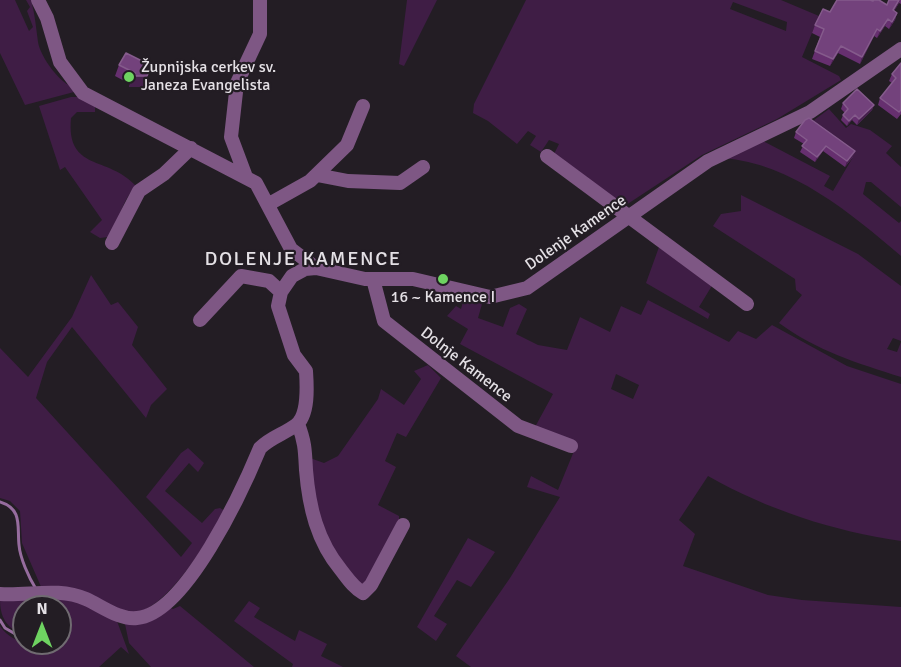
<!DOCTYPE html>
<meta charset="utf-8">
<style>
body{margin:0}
#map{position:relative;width:901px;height:667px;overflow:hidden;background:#231d24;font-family:Signika,sans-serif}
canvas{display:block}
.north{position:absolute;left:12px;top:595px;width:60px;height:60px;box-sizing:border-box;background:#231d24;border:2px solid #706b71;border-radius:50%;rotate:0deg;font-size:16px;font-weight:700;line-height:24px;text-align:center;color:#e4e0e5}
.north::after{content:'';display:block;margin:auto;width:21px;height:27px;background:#6ed361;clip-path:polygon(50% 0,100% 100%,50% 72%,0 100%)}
</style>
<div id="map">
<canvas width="901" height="667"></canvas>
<div class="north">N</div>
</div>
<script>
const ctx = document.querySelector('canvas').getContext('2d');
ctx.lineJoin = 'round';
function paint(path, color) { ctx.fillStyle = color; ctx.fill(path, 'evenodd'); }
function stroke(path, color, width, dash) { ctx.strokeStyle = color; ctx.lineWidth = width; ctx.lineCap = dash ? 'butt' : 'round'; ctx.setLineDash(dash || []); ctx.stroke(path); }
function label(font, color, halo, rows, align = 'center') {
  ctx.font = font + ' Signika,sans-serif'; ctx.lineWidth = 4.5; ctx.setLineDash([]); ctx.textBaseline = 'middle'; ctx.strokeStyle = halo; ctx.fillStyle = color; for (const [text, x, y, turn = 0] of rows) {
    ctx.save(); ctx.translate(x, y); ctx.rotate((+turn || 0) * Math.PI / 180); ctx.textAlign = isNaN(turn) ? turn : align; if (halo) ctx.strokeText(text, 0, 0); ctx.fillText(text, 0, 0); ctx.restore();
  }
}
paint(new Path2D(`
 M0,0H15L29,31L33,27L27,11L30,7L26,0H31C35,14 36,28 38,42C40,56 61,86 75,87L74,92L25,105L0,53Z
 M407,0H437L404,66L399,64Z
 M526,0H781L819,16L802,57L839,76L841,80L777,119L702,155L623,207L552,158L559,144L549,140L541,152L530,145L536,136L528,131L517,144L488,121L473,113L474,104ZM733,2L787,22L786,31L730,9Z
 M71,97H87L95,104V112H77L71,118C66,172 108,155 136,186C118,205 122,222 108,237L100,238L90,232L102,220L65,167L60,170L39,106Z
 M829,109L846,128L851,124L870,130L892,146L886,153L901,167V207L871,182H866L863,194L899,223L901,221V256C852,214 791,163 723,158L763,141L830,176L824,186L833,191L853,157L810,123Z
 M741,195L858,254L901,286V341L893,338L887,349L897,352L901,342V377C857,363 817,351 779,323L802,295L796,290L795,279L713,226L721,214L741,211Z
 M659,247L713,284L699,307L710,314L708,319L646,283Z
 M91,275L111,305L118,302L138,327L132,345L167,389L151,405L146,418L72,327L47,362L36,398L181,557L192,543L146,497L181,453L188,448L204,463L198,472L189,463L165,491L202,523L215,509L220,508L225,511C209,539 169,607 135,613C125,615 57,593 42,589L22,543L20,511L10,501L0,498V348L28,377L72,317Z
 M464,298L482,304L478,318L503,327L510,308L519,304L527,309L516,334L538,345L567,350L580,317L610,332L621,306L641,315L648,300L729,342L738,331L756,339L772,325L847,366L901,384V541C833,531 768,510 708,476L679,520L695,534L683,566L768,595L802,600L901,607V667H471L456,656L510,578L560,497L527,487L531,476L558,490L576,446L535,427L553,394L460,344L468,329L447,316L456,306L461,309ZM616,374L639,385L633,399L611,389Z
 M428,365L441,378L406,437L397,433L385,461L396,467L378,505L399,516V523L367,584L359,587L320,533L310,458L324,463L338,456L378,399L381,389L404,405L421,379L414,371Z
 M468,538L495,552L471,587L457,580L434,616L447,624L436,641L417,627Z
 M40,597L44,607H24V635C6,628 0,617 0,599Z
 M47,597L78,602L117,621L129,654L121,647L99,667H0V626C14,647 38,643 60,643V607H51Z
 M249,601L260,608L254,617L295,641L299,630L327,644L321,656L343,667H292L293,664L234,621Z
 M166,606L173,609L180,606L254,667H151L129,643L125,624Z`), '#3f1d45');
stroke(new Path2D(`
 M0,502C23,509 17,527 19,545C20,558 29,578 36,589
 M42,597L47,607
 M0,620L5,628L24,639`), '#966c9e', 3);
stroke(new Path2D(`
 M38,0L47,18L60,62L83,93L256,183L291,249L316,268
 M547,156L747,304
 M317,175L348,181L400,183L423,167
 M246,177L231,137L237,83L260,34V0
 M269,204L310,181L347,145L363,106
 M112,243L139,191L164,174L191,148
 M373,279L384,321L518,426L571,446
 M200,320L241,276L269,281L281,292
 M298,424C305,442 305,451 306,470C309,507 317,541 341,570C348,579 353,587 363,593L371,585L403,525
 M0,594C29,596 58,587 86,599C102,606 119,620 137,618C186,614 243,489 260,448C271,437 284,434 296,425C309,415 307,386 306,371L294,355L278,306L281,292L292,276L305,269L316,268L365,279H413L490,297L527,288L708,161L810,112L901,49`), '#7e5784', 14);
paint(new Path2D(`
 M889,0H901V4L899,3L894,11L897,13L895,20L889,29L885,26L877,38L874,36L860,64L838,53L830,66L812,59L820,37L812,33L815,25L830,12L887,5Z
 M126,53L145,82L143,87H129L130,84L115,76L119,65Z
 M901,63V114L897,119L878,105L880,98L892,83L889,81L892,74Z
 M843,103L874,105L872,110L857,125L852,120L847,126L841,120L843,115L845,113L841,109Z
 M796,132L853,157L845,167L823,151L815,162L800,152L804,144L794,138Z`), '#662f6f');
paint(new Path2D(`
 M899,0H900L899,3L890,18L893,10Z
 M897,13L895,20L889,29L892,22Z
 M888,19L885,26L877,38L880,31Z
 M877,29L874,36L860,64L862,57Z
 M841,46L838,53L830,66L833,59Z
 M149,71L143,87H129L133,76Z
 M874,105L872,110L857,125L859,119Z
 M855,115L852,120L847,126L849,121Z
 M826,146L823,151L815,162L817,157Z
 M855,151L853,157L845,167L847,161Z`), '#45204c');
const building = new Path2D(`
 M837,0H870L873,1L874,0H879L887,5L889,0H899L893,10L897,13L892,22L888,19L880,31L877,29L862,57L841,46L833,59L815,51L824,29L815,25L823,9L830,12Z
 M126,53L144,62L149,71L147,76H133L135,73L119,65Z
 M901,63V110L899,112L880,98L896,78L892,74Z
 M857,89L874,105L859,119L855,115L849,121L843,115L848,109L843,103Z
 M809,118L855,151L847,161L826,146L817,157L802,146L807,140L796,132L805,120Z`);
paint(building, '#73427c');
stroke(building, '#855b8c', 1.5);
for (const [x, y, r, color] of [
 [129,77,6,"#6ed361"],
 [443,279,6,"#6ed361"]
]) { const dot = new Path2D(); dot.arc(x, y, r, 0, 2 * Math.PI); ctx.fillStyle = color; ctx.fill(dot); stroke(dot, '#231d24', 2); }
label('16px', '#e4e0e5', '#231d24', [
 ["Župnijska cerkev sv.",141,68],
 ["Janeza Evangelista",141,86],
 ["16 ~ Kamence I",443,298,"center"]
], 'left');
label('16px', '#e4e0e5', '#231d24', [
 ["Dolenje Kamence",576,233,-35],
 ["Dolnje Kamence",466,365,38]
]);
ctx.letterSpacing = '1.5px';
label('20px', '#e4e0e5', '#231d24', [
 ["DOLENJE KAMENCE",303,260]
]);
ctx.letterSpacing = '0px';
</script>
